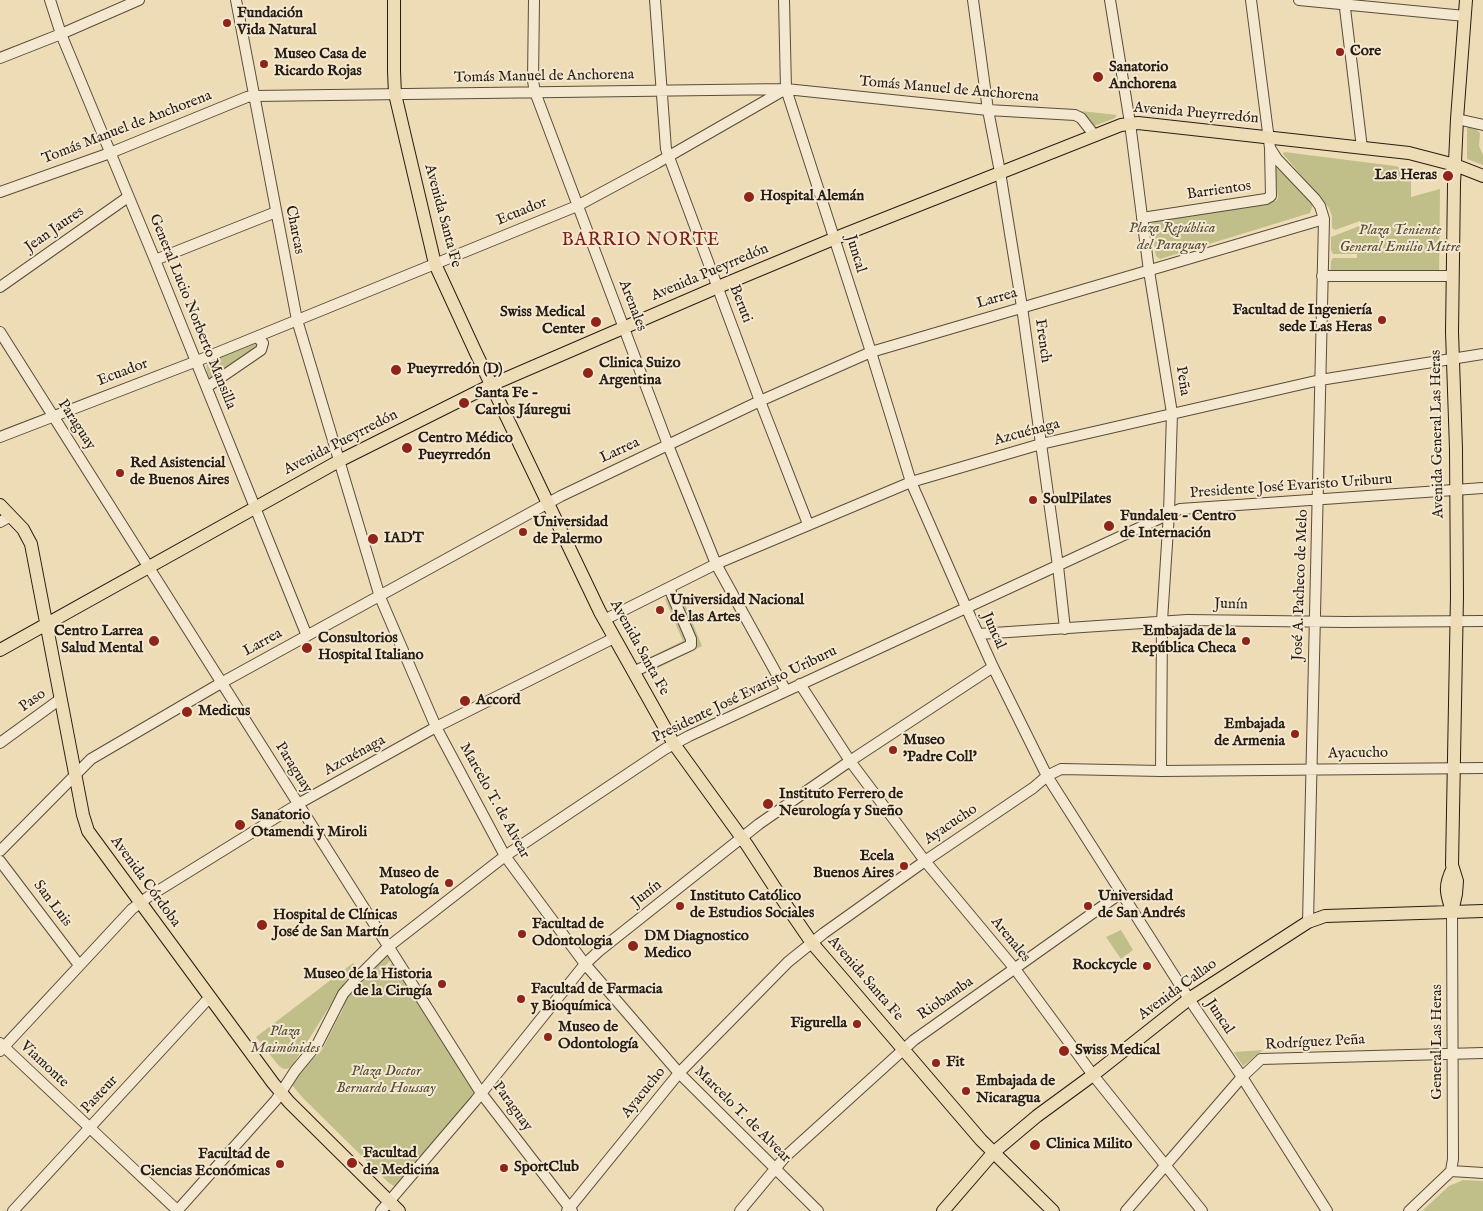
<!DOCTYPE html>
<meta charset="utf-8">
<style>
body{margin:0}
canvas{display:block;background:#eedcb6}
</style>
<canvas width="1483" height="1211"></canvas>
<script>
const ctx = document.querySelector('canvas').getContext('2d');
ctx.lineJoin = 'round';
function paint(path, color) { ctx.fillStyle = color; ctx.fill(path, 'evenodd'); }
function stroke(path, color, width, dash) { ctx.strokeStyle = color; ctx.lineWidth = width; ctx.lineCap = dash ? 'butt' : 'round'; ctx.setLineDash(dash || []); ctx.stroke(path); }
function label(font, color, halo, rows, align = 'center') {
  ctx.font = font + ' "IM FELL English",serif'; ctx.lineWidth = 4; ctx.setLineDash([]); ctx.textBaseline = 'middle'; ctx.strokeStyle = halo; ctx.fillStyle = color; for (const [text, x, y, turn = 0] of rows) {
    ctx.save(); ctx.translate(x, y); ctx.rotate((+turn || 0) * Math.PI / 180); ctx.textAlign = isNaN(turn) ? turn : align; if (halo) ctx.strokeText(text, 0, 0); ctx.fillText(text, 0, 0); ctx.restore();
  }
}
paint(new Path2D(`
 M1081,111L1117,115L1115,118L1094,126Z
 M1467,127L1477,130L1480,133L1479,146L1483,155V165L1467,159Z
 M1284,152L1395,166L1411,171V197L1440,189L1439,281H1330L1331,261L1333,258H1357V254H1333L1331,250V237L1362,225L1360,221L1335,230L1332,228V216L1329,208L1283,154Z
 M1277,168L1313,204L1310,213L1160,259L1156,256L1150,226L1153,222L1276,201L1278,198L1275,169Z
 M255,342L260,348L212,381C207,375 206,371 207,363Z
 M680,592L702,646L650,672L644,660L683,641L665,599Z
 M1121,930L1133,950L1121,959L1106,937Z
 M387,956L392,959L382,969L378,979H380L386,968L394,962L475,1092V1095L397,1185L394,1186L389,1183L303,1098L292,1085L295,1076L322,1050L338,1018C344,1011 344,1000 350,993C360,980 372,969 384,957Z
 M353,963L355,966L292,1066C287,1070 284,1070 279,1066L256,1037Z
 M1263,1050L1243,1066L1234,1052Z
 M1463,1180L1483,1181V1211H1422L1449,1186Z`), '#c0be89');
const minor = new Path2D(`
 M50,0L61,34L155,260L307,636
 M236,0L297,320L380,597L436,727L505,856L585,964L679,1073L818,1211
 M534,0L533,81L535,92L668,445L716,564L786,691
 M655,0L666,149L760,401L808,524
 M784,0L786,89L871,352L911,482L966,607L993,667L1047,776L1189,999L1242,1077L1327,1211
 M973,0L988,110L1000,172L1022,307L1058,566L1065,629
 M1110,0L1130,123L1149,271L1172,413L1169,513L1162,621L1161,771
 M1299,0L1465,16
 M1344,0L1362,148
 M0,58L61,34L139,0
 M1457,119L1483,125
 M1270,148L1277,159L1315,199L1320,206L1324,219L1308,922
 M0,192L110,153L247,97L254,96L786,89L988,110L1075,115L1081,118L1095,136
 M1142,218L1266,199L1271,196L1270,148L1251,0
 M155,260L276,212
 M1322,276H1452
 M0,287L128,197
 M0,332L481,1093L572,1211
 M207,387L261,350L263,343L257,337
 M0,437L197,361L577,206L657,163L786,89
 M0,522L11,516
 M604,620L716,564L911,482L1041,444L1320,380L1483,354
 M979,634L1187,620L1345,622L1483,621
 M633,672L691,645V639L669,588
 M800,684L850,761L925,861L1015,969L1093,1075L1202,1211
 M0,743L59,700
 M0,851L91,759L221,683L561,496L760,401L871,352L1324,219
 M0,861L79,965
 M0,1043L178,1211
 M0,1051L132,909L148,897L298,804L436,727L614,638
 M1451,1171L1453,1159L1452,912
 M13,1211L209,998
 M177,1211L276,1100L295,1071L318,1043L343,994L356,979L388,947L505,856L665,749L689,736L1180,509L1483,488
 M381,1211L475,1101L585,964L599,951L759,824L850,761L993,667
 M567,1211L679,1073L788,962L824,933L925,861L1033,788L1047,776L1061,769L1161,771L1483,768
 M740,1211L785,1157L914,1040L1121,893
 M1126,1211L1242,1077L1261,1059L1483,1053
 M1409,1211L1451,1171L1483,1173`);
const major = new Path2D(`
 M394,0V71L395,94L435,264L476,353L600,612L674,744L747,845L788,908L812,943L981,1140L1053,1211
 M0,505L23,529L31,544L83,815L88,831L273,1083L289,1102L399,1211
 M0,650L339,461L491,385L718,287L843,235L1121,125L1138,123L1409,153L1455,165L1483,176
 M1452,911C1446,893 1444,886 1453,868
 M1452,912L1456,894L1457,881L1452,865L1457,596L1456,449L1452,332L1454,184L1457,119L1466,0
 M943,1211L993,1153L1037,1116L1093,1075L1189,999L1308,922L1325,916L1483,911`);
stroke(minor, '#594d3c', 12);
stroke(major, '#271d14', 14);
stroke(minor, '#f4e8d0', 10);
stroke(major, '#eedcb6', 12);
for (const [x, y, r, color] of [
 [227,23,5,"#8f2418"],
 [1340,52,5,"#8f2418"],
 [264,64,5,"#8f2418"],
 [1098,77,6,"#8f2418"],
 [1448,176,6,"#8f2418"],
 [749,197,6,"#8f2418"],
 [1382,320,5,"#8f2418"],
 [596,322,6,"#8f2418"],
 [396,370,6,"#8f2418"],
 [588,373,6,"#8f2418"],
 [464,403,6,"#8f2418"],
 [407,448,6,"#8f2418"],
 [120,473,5,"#8f2418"],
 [1033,500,5,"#8f2418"],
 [1109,526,6,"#8f2418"],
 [523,532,5,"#8f2418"],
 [373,539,6,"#8f2418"],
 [660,610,5,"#8f2418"],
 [154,641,6,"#8f2418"],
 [1246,641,5,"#8f2418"],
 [307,648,6,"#8f2418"],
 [465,701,6,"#8f2418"],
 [187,712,6,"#8f2418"],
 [1295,734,5,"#8f2418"],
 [893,750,5,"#8f2418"],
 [768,804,6,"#8f2418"],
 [240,825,6,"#8f2418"],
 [904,866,5,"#8f2418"],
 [449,883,5,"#8f2418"],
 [680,906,5,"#8f2418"],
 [1088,906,5,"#8f2418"],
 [262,925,6,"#8f2418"],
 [522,934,5,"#8f2418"],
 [633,946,6,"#8f2418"],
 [1147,966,5,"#8f2418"],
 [442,984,5,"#8f2418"],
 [521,999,5,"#8f2418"],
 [857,1024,5,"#8f2418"],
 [548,1037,5,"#8f2418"],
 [1064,1051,6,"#8f2418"],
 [936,1063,5,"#8f2418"],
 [966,1091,5,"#8f2418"],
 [1035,1145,6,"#8f2418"],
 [352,1163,6,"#8f2418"],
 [280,1164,5,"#8f2418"],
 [504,1168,5,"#8f2418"]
]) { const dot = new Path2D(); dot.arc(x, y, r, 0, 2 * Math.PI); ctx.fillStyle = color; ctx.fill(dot); stroke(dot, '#f4e8d0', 2); }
label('bold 15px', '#271d14', '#f4e8d0', [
 ["Fundación",237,14],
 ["Vida Natural",237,31],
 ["Core",1350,52],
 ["Museo Casa de",274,55],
 ["Ricardo Rojas",274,72],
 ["Sanatorio",1109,68],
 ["Anchorena",1109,85],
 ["Las Heras",1437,176,"right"],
 ["Hospital Alemán",760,197],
 ["Facultad de Ingeniería",1372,311,"right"],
 ["sede Las Heras",1372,328,"right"],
 ["Swiss Medical",585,313,"right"],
 ["Center",585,330,"right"],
 ["Clinica Suizo",599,364],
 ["Argentina",599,381],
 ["Pueyrredón (D)",407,370],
 ["Santa Fe -",475,394],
 ["Carlos Jáuregui",475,411],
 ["Centro Médico",418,439],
 ["Pueyrredón",418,456],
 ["Red Asistencial",130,464],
 ["de Buenos Aires",130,481],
 ["SoulPilates",1043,500],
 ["Fundaleu - Centro",1120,517],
 ["de Internación",1120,534],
 ["Universidad",533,523],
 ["de Palermo",533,540],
 ["IADT",384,539],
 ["Universidad Nacional",670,601],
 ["de las Artes",670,618],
 ["Centro Larrea",143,632,"right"],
 ["Salud Mental",143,649,"right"],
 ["Embajada de la",1236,632,"right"],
 ["República Checa",1236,649,"right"],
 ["Consultorios",318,639],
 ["Hospital Italiano",318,656],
 ["Accord",476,701],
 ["Medicus",198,712],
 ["Embajada",1285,725,"right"],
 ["de Armenia",1285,742,"right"],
 ["Museo",903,741],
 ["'Padre Coll'",903,758],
 ["Instituto Ferrero de",779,795],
 ["Neurología y Sueño",779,812],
 ["Sanatorio",251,816],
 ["Otamendi y Miroli",251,833],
 ["Ecela",894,857,"right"],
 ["Buenos Aires",894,874,"right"],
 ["Museo de",439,874,"right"],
 ["Patología",439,891,"right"],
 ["Instituto Católico",690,897],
 ["de Estudios Sociales",690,914],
 ["Universidad",1098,897],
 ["de San Andrés",1098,914],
 ["Hospital de Clínicas",273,916],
 ["José de San Martín",273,933],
 ["Facultad de",532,925],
 ["Odontologia",532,942],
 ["DM Diagnostico",644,937],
 ["Medico",644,954],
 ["Rockcycle",1137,966,"right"],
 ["Museo de la Historia",432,975,"right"],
 ["de la Cirugía",432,992,"right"],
 ["Facultad de Farmacia",531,990],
 ["y Bioquímica",531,1007],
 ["Figurella",847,1024,"right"],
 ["Museo de",558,1028],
 ["Odontología",558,1045],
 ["Swiss Medical",1075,1051],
 ["Fit",946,1063],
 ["Embajada de",976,1082],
 ["Nicaragua",976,1099],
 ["Clinica Milito",1046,1145],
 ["Facultad",363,1154],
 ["de Medicina",363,1171],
 ["Facultad de",270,1155,"right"],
 ["Ciencias Económicas",270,1172,"right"],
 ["SportClub",514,1168]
], 'left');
label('15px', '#271d14', '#f4e8d0', [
 ["Tomás Manuel de Anchorena",544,77,-1],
 ["Tomás Manuel de Anchorena",949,90,5],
 ["Avenida Pueyrredón",1196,114,5],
 ["Tomás Manuel de Anchorena",127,128,-21],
 ["Barrientos",1219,191,-8],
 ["Ecuador",522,212,-22],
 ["Avenida Santa Fe",442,216,75],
 ["Jean Jaures",55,230,-35],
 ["Charcas",294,230,79],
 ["Juncal",855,254,73],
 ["Avenida Pueyrredón",710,273,-23],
 ["Larrea",997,299,-16],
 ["Beruti",740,304,69],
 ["Arenales",632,306,69],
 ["General Lucio Norberto Mansilla",192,312,68],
 ["French",1042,341,82],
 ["Ecuador",123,373,-21],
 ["Peña",1182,381,81],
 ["Paraguay",76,425,57],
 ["Azcuénaga",1027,433,-15],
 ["Avenida General Las Heras",1438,434,-91],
 ["Avenida Pueyrredón",341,443,-27],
 ["Larrea",620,451,-25],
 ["Presidente José Evaristo Uriburu",1291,487,-4],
 ["José A. Pacheco de Melo",1301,585,-88],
 ["Junín",1231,605,1],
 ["Juncal",993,631,66],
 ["Larrea",263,643,-29],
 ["Avenida Santa Fe",639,648,61],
 ["Presidente José Evaristo Uriburu",745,695,-26],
 ["Paso",33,701,-36],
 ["Ayacucho",1358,754,-1],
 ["Azcuénaga",355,756,-29],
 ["Paraguay",293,768,58],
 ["Marcelo T. de Alvear",494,801,61],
 ["Ayacucho",951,825,-34],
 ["Avenida Córdoba",145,882,54],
 ["Junín",647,894,-38],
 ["San Luis",52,904,53],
 ["Arenales",1010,940,51],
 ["Avenida Santa Fe",865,979,49],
 ["Avenida Callao",1178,990,-36],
 ["Riobamba",946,999,-35],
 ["Juncal",1219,1017,56],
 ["General Las Heras",1438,1042,-90],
 ["Rodríguez Peña",1315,1043,-3],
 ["Viamonte",44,1065,43],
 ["Ayacucho",644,1093,-51],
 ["Pasteur",100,1095,-47],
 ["Paraguay",512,1107,54],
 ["Marcelo T. de Alvear",742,1115,45]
]);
label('italic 15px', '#554d37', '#f4e8d0', [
 ["Plaza República",1172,229],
 ["del Paraguay",1172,246],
 ["Plaza Teniente",1400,231],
 ["General Emilio Mitre",1400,248],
 ["Plaza",285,1032],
 ["Maimónides",285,1049],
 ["Plaza Doctor",386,1072],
 ["Bernardo Houssay",386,1089]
]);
ctx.letterSpacing = '1px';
label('18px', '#7a1f14', '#f4e8d0', [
 ["BARRIO NORTE",641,241]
]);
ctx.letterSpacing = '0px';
</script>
